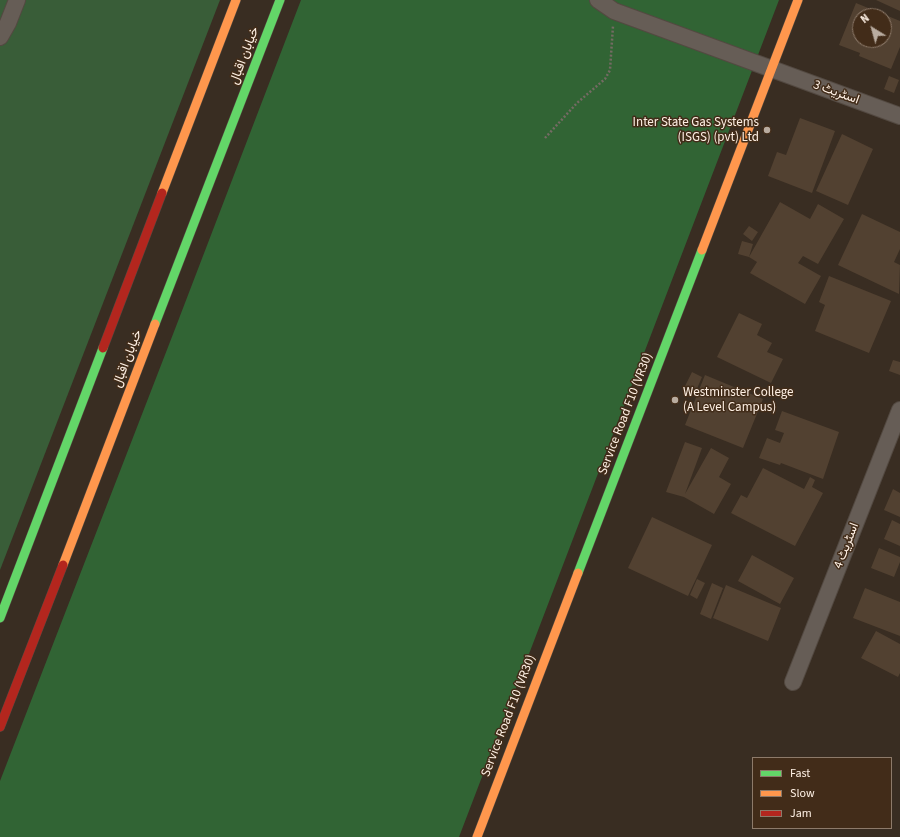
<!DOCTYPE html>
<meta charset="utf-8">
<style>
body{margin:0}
#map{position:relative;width:900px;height:837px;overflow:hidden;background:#392d22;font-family:"Source Sans 3",sans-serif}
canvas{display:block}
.legend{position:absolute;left:752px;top:757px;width:140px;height:72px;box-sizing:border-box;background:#422c19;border:1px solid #8d7a6a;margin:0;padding:5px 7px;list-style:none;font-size:12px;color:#fef0e4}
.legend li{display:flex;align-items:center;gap:8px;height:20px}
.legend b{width:20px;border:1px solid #8d7a6a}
.north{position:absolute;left:852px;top:8px;width:40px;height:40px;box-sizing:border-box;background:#422c19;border:1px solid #8d7a6a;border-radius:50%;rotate:323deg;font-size:11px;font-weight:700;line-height:16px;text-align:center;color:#fef0e4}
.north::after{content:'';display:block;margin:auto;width:14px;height:18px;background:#b9aca0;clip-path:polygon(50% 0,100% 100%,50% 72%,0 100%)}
</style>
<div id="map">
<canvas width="900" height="837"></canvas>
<ul class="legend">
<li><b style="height:5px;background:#63d668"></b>Fast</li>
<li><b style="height:5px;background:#ff974d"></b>Slow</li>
<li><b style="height:5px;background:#b3261e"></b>Jam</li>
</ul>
<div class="north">N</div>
</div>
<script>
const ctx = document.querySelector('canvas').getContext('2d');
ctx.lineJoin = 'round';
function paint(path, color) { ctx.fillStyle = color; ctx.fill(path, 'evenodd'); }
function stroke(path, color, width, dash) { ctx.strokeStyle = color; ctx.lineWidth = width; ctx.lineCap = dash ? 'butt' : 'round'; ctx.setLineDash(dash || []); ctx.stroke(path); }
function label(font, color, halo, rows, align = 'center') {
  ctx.font = font + ' "Source Sans 3",Vazirmatn,sans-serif'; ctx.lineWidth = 3; ctx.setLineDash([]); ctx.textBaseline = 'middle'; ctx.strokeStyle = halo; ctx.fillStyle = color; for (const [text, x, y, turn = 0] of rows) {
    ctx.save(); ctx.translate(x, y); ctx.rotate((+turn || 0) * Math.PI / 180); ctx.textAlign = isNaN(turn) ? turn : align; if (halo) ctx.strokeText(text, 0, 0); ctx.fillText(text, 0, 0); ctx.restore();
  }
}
paint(new Path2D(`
 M0,0H220L0,570Z`), '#395d38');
paint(new Path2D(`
 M301,0H779L459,837H0V781L175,329Z`), '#316434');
paint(new Path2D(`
 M876,0H900V11Z
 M856,3L900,21V47L891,69L859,56L860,53L839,45ZM860,16H884V40H860Z
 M889,76L899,80L894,93L884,89Z
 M800,118L835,131L812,193L768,176L777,152L786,155Z
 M842,134L873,149L848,205L816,191Z
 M780,202L810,219L818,204L844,219L818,264L803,256L798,263L821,276L805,304L750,273L757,262L749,257Z
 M862,214L900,232V249L894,262L900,265L899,294L838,265Z
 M749,226L758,232L752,241L743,234Z
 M742,241L753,244L749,257L738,254Z
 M829,276L891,301L869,353L815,331L825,305L819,302Z
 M739,313L762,324L757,335L772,343L767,352L783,359L771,383L717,357Z
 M893,360L900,362V375L889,371Z
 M692,372L702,377L696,391L685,386Z
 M705,375L763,399L743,448L685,425Z
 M782,411L839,432L823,479L781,463L780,465L759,458L767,438L780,443L784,433L775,430Z
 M685,442L702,448L685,494L711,448L729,458L719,477L731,484L714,514L684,497L666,492Z
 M763,468L804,489L810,477L815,480L812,487L823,493L795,546L731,513L741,495L747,498Z
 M893,489L900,493V517L884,510Z
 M652,517L712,545L688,596L628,568Z
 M892,520L900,524V546L884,539Z
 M879,548L900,557V562L894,577L871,568Z
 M752,555L794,578L780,604L738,581Z
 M697,579L705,583L697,599L690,595Z
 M712,583L723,588L711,619L700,614Z
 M726,585L781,608L768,641L713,618Z
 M865,588L900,602V636L853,618Z
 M876,631L900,644V673L898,677L861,658Z`), '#524131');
const street = new Path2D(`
 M598,0L614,11L900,116
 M0,37L8,23L17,0
 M793,682L900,410`);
const fast = new Path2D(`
 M155,324L280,0
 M578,573L702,250
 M0,618L103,348`);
const slow = new Path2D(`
 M162,193L236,0
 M702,250L798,0
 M63,565L155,324
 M477,837L578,573`);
const jam = new Path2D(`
 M103,348L162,193
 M0,727L63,565`);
stroke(street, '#534941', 18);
stroke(fast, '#534941', 10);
stroke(slow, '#534941', 10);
stroke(jam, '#534941', 10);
stroke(new Path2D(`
 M545,138L577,103L605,79L610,70L613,26`), '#746b63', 2.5, [2, 2]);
stroke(street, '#665d56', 16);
stroke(fast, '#63d668', 9);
stroke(slow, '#ff974d', 9);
stroke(jam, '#b3261e', 9);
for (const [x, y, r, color] of [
 [767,130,4,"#b9aca0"],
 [675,400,4,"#b9aca0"]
]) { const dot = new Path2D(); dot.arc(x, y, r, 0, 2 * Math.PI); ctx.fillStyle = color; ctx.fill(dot); stroke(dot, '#422c19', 1.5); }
label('13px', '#fef0e4', '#422c19', [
 ["خیابان اقبال",245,56,-69],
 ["اسٹریٹ 3",836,93,20],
 ["خیابان اقبال",128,359,-69],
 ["Service Road F10 (VR30)",626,414,-69],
 ["اسٹریٹ 4",847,546,-69],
 ["Service Road F10 (VR30)",509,716,-69]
]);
label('13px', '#fef0e4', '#422c19', [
 ["Inter State Gas Systems",759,123],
 ["(ISGS) (pvt) Ltd",759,138],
 ["Westminster College",683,393,"left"],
 ["(A Level Campus)",683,408,"left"]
], 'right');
</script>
